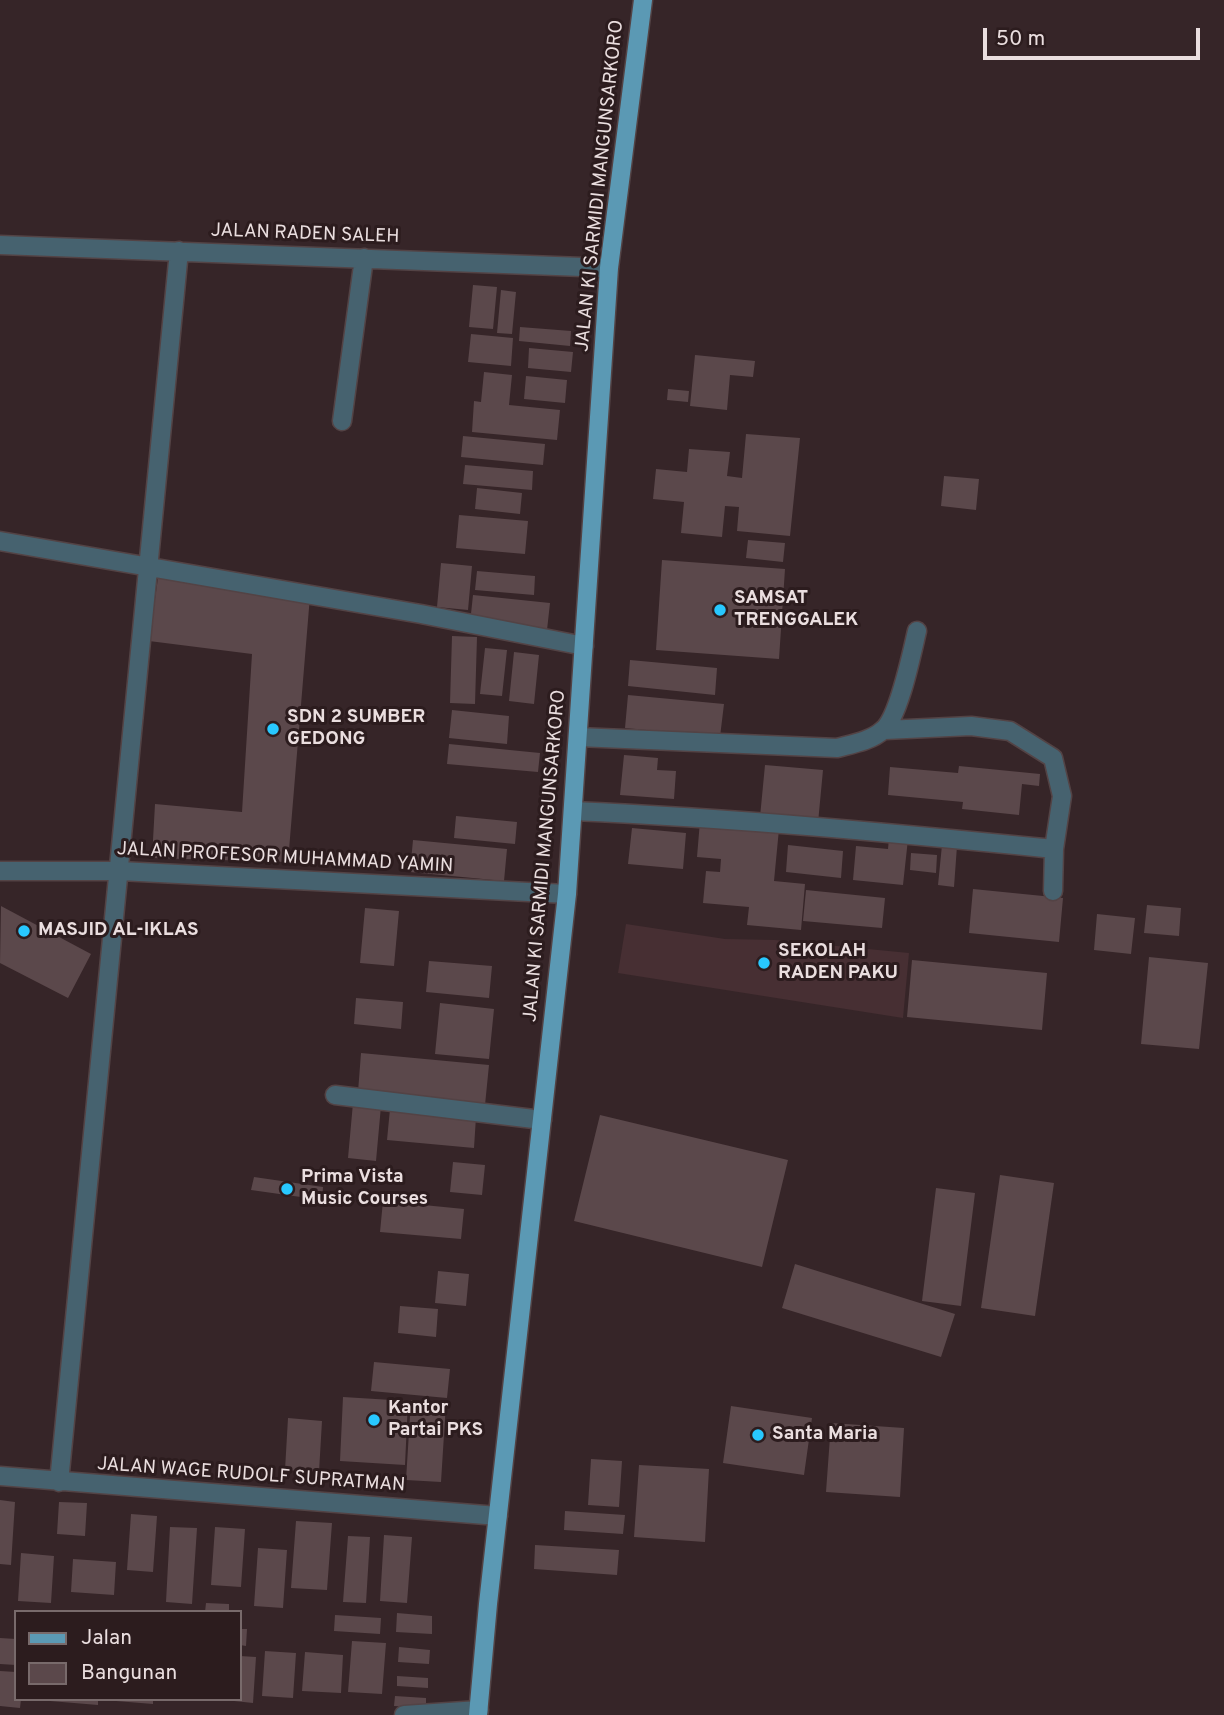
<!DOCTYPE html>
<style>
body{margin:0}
#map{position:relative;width:1224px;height:1715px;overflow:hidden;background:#362528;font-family:Overpass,sans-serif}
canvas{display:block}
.legend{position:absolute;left:14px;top:1610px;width:228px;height:91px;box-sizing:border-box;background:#2c1c1e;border:2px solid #786a6b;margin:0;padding:9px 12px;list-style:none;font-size:21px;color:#eadedf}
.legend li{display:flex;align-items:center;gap:14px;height:35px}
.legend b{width:35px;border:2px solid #786a6b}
.scale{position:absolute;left:983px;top:28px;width:217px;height:32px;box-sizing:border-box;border:4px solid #eadedf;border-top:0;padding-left:9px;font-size:21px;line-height:24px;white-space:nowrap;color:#eadedf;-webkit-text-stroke:5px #2c1c1e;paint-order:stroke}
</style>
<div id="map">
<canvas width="1224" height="1715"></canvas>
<ul class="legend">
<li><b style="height:9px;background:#5b99b4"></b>Jalan</li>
<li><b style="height:19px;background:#5b484b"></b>Bangunan</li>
</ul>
<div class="scale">50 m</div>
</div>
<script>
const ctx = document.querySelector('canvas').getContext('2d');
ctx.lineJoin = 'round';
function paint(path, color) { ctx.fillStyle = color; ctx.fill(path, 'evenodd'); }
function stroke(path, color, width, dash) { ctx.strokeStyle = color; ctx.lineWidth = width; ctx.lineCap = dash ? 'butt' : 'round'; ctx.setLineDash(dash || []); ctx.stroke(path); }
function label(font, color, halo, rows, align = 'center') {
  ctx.font = font + ' Overpass,sans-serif'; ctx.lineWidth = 6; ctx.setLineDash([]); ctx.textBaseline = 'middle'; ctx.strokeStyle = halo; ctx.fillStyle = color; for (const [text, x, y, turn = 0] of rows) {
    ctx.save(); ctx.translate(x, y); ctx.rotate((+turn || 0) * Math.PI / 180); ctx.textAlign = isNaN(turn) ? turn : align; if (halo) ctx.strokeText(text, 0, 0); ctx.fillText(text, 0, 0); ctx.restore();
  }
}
paint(new Path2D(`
 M626,924L725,939L775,940L909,953L903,1018L618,973Z`), '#472f33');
paint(new Path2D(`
 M473,285L497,287L493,329L469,327Z
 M501,290L516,292L512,334L497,333Z
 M520,327L571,331L570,346L519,341Z
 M471,334L513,338L511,366L468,362Z
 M529,348L573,352L571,372L528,368Z
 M695,355L755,361L753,377L730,375L727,410L690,406Z
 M484,372L512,375L509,405L560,410L557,440L472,432L474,401L481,402Z
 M526,376L567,380L565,403L524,399Z
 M668,389L689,391L688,402L667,400Z
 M746,434L800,438L790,536L737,531L739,507L725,506L722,537L681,533L684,502L653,499L656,469L687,472L689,449L730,452L727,476L742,478Z
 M463,436L545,444L543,465L461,457Z
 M465,465L533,471L532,490L463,484Z
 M944,476L979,479L976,510L941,506Z
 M477,488L522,493L520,514L475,509Z
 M459,515L528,521L525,554L456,548Z
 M748,540L785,543L783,562L746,558Z
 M662,560L785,569L779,659L656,650Z
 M441,563L472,566L468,610L437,607Z
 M159,571L310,596L288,862L152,858L155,804L242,812L252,654L149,641Z
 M477,571L535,576L534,595L475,590Z
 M473,595L550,603L547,630L470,623Z
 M452,636L477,637L475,704L450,703Z
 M485,648L507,650L502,696L480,694Z
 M514,652L539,655L534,704L509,701Z
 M630,660L717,668L715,695L628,686Z
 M628,695L724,704L720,737L625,728Z
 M452,710L509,716L507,744L449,738Z
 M449,744L540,753L538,772L447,764Z
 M624,755L658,758L657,770L676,771L674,799L620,795Z
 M765,765L823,770L818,823L760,817Z
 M959,766L1040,774L1039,786L1022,784L1019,815L962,809L963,802L888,795L890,767L958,773Z
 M456,816L517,822L515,844L454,838Z
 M700,821L779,829L774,881L805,884L801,930L747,925L749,907L703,903L706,871L720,872L721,859L697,857Z
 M632,828L686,833L683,869L628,864Z
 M889,838L908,839L903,885L853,880L856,846L888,849Z
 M413,840L507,849L504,881L410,872Z
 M788,845L843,851L841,878L786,872Z
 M942,845L957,846L954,887L938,885Z
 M911,853L937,855L936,873L910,870Z
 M973,889L1063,898L1059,942L969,933Z
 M806,890L885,898L882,928L803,921Z
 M1147,905L1181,908L1179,936L1144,933Z
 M1,906L91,954L68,998L0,963Z
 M365,908L399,911L394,966L360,963Z
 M1097,914L1135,918L1131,954L1094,950Z
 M1149,957L1208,963L1199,1049L1141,1044Z
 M912,960L1047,973L1042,1030L907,1017Z
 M429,961L492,966L489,998L426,992Z
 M356,998L403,1002L401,1029L354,1024Z
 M440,1003L494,1009L489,1059L435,1054Z
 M361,1053L489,1065L485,1105L358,1092Z
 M353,1103L381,1106L376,1161L348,1158Z
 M390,1109L476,1117L474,1148L387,1140Z
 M600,1115L788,1160L762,1267L574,1221Z
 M453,1162L485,1165L482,1195L450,1192Z
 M1000,1175L1054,1183L1035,1316L981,1308Z
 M254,1177L323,1187L322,1200L251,1190Z
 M936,1188L975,1193L961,1306L922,1301Z
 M383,1201L464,1209L461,1239L380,1232Z
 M795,1264L955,1314L941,1357L782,1308Z
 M438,1271L469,1274L466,1306L435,1303Z
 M400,1306L438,1309L436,1337L398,1333Z
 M374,1362L450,1369L447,1398L371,1391Z
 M343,1397L408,1401L405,1465L340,1461Z
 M411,1400L446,1403L441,1482L406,1480Z
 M731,1406L812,1418L804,1475L723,1463Z
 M288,1418L322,1421L319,1472L285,1470Z
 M831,1423L904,1428L900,1497L826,1492Z
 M591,1459L622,1461L619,1507L588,1505Z
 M639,1465L709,1469L705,1542L634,1537Z
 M0,1500L15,1502L11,1565L0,1564Z
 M59,1502L87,1503L85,1536L57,1534Z
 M565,1511L625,1515L623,1534L564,1530Z
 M131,1514L157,1516L153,1572L127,1570Z
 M296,1521L332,1523L327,1590L291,1588Z
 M170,1527L197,1528L192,1604L166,1602Z
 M215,1527L245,1529L241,1587L211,1585Z
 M384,1535L412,1537L407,1603L380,1601Z
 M348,1536L370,1537L366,1603L343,1602Z
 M535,1545L619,1550L617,1575L534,1569Z
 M258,1548L287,1550L283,1608L254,1606Z
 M21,1553L54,1556L51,1603L18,1601Z
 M73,1559L116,1562L114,1595L71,1592Z
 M206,1603L229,1604V1612H205Z
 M397,1613L432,1616V1634L396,1632Z
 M335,1615L381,1618L380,1634L334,1631Z
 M240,1629H247L246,1646L240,1645Z
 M0,1638L16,1639V1665L0,1664Z
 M352,1641L386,1643L382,1694L348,1692Z
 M399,1647L430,1650L429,1664L398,1662Z
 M265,1651L296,1653L293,1698L262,1696Z
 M305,1652L343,1655L341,1693L302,1691Z
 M240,1656L256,1657L253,1703L234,1701V1699H240Z
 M0,1671L16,1672V1699H21L20,1708L0,1706Z
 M397,1676L428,1678V1688L397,1686Z
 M395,1696L426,1698V1708L394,1706Z
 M50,1699H98V1705L50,1701Z
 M116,1699H153V1704L116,1701Z`), '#5b484b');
const minor = new Path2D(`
 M0,245L609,268
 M342,421L364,258
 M0,541L421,614L584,646
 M885,730L971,726L1010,731L1053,758L1062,796L1054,849L1053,891
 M578,737L837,748C852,744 871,741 883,730C899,717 912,652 917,631
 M573,811C734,818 894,833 1054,849
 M0,871H120L567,894
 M335,1095L542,1120
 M0,1476L498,1516
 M59,1482L179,251
 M404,1715L479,1710`);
const major = new Path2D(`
 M478,1715L488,1604L567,894L609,268L643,0`);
stroke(minor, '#534345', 21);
stroke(major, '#534345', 21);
stroke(minor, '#46626f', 18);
stroke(major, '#5b99b4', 18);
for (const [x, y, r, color] of [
 [720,610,7,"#28c8ff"],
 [273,729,7,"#28c8ff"],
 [24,931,7,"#28c8ff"],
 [764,963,7,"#28c8ff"],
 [287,1189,7,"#28c8ff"],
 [374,1420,7,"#28c8ff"],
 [758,1435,7,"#28c8ff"]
]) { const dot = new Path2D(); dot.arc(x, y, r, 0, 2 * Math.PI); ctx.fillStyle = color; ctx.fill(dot); stroke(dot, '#2c1c1e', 2.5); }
label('19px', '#eadedf', '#2c1c1e', [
 ["JALAN KI SARMIDI MANGUNSARKORO",601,186,-84],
 ["JALAN RADEN SALEH",305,235,2],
 ["JALAN KI SARMIDI MANGUNSARKORO",546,856,-85],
 ["JALAN PROFESOR MUHAMMAD YAMIN",285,859,3],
 ["JALAN WAGE RUDOLF SUPRATMAN",251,1476,4]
]);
label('bold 19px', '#eadedf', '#2c1c1e', [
 ["SAMSAT",734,599],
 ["TRENGGALEK",734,621],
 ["SDN 2 SUMBER",287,718],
 ["GEDONG",287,740],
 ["MASJID AL-IKLAS",38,931],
 ["SEKOLAH",778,952],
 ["RADEN PAKU",778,974],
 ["Prima Vista",301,1178],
 ["Music Courses",301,1200],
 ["Kantor",388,1409],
 ["Partai PKS",388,1431],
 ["Santa Maria",772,1435]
], 'left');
</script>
